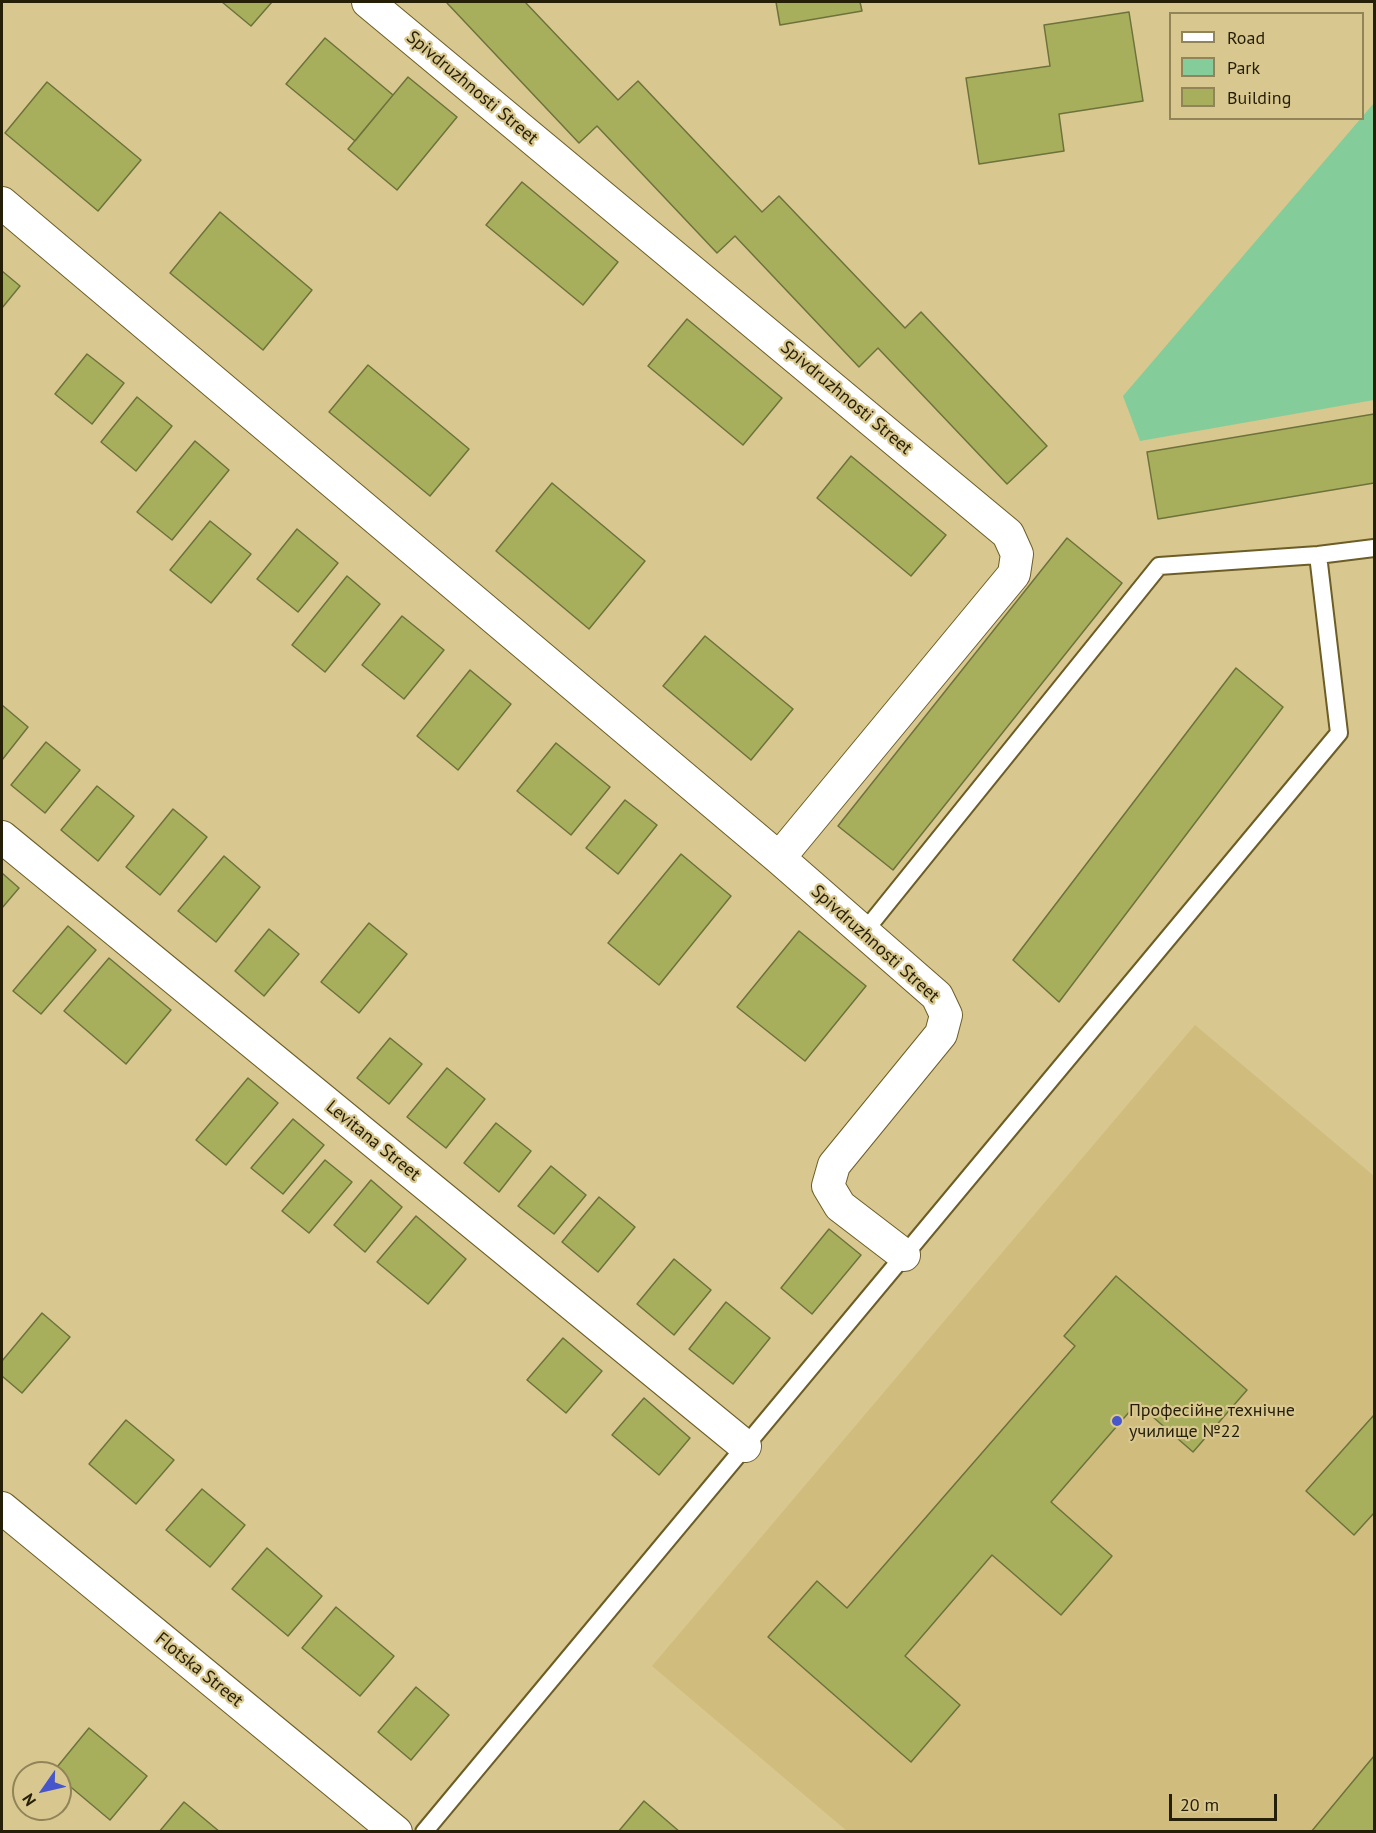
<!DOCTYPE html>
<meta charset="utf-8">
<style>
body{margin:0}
#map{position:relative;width:1376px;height:1833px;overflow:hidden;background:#d8c78e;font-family:"PT Sans",sans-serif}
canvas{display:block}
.frame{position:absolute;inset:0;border:3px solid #261f08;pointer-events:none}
.legend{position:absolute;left:1169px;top:12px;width:195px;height:108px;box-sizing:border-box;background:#d8c78e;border:2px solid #918458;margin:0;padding:8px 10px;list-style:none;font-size:18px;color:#261f08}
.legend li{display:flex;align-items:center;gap:12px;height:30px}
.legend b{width:30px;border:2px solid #918458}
.north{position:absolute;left:12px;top:1761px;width:60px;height:60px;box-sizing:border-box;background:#d8c78e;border:2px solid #918458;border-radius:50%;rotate:236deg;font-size:16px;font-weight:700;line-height:24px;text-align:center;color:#261f08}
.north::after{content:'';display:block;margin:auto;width:21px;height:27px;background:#4856cb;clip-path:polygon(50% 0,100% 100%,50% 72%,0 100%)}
.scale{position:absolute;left:1169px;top:1794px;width:108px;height:27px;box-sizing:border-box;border:3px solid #261f08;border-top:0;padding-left:8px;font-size:18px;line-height:21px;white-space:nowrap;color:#261f08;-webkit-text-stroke:4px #d8c78e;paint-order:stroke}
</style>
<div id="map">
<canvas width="1376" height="1833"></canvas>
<div class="frame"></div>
<ul class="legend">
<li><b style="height:8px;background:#fff"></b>Road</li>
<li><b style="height:16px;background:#84cd9a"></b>Park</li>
<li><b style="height:16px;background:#a8af5c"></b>Building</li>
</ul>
<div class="north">N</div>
<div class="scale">20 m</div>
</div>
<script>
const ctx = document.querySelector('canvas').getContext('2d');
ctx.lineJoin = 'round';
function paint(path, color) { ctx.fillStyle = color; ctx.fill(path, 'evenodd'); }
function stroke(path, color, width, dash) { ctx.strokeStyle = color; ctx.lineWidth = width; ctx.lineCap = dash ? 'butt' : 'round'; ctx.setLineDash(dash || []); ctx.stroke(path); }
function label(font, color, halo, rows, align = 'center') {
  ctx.font = font + ' "PT Sans",sans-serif'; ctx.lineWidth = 4.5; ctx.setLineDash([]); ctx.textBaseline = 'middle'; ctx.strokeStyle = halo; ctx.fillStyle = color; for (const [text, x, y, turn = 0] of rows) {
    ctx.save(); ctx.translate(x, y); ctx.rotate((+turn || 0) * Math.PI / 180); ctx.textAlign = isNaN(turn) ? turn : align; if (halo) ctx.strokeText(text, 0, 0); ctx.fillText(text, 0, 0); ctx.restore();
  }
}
paint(new Path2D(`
 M1195,1025L1374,1176V1831H847L652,1666Z`), '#d0bc7d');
paint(new Path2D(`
 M1374,103V400L1140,441L1123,396Z`), '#84cd9a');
const building = new Path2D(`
 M222,2H272L251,26Z
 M449,2H525L618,100L638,81L762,212L779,196L905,328L921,312L1047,446L1007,484L878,348L859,367L735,236L717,253L597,126L579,143L447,3Z
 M776,2H860L862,11L780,25Z
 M1129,12L1143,101L1059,114L1064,151L979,164L966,78L1050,66L1044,25Z
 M325,38L393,95L355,141L286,84Z
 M408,77L457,117L397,190L348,149Z
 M47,82L141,160L98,211L5,133Z
 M522,182L618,262L583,305L486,225Z
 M220,212L312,290L263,350L170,273Z
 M2,271L20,286L2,308Z
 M687,319L782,398L743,445L648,366Z
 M87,354L124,383L92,424L55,394Z
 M368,365L469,449L430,496L329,412Z
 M137,397L172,426L136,471L101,442Z
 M1374,414V483L1158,519L1147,452Z
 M195,441L229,470L172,540L137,512Z
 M851,456L946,535L911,576L817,498Z
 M552,483L645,561L589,629L496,551Z
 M210,521L251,554L211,603L170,570Z
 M297,529L338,563L298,612L257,579Z
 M1067,538L1122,583L893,870L838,826Z
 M347,576L380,604L325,672L292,645Z
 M402,616L444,650L404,699L362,665Z
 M705,636L793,709L751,760L663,686Z
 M1236,668L1283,707L1059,1002L1013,960Z
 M470,670L511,704L458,770L417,736Z
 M2,705L28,727L2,760Z
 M46,742L80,770L45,813L11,785Z
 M556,743L610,787L571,835L517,791Z
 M97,786L134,816L98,861L61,830Z
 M625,800L657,825L618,874L586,848Z
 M173,809L207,837L160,895L126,867Z
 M681,854L731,896L659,985L608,943Z
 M224,856L260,887L216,942L178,911Z
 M2,873L19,888L2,908Z
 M369,923L407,954L359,1013L321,982Z
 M68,926L96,950L41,1014L13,991Z
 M269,929L299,954L264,996L235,971Z
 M799,931L866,986L805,1061L737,1007Z
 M109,958L171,1010L126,1064L64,1011Z
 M390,1038L422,1064L389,1104L357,1078Z
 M447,1068L485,1099L446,1148L407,1117Z
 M248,1078L278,1103L226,1165L196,1140Z
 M293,1119L324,1145L283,1194L251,1168Z
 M496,1123L531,1151L499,1192L464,1163Z
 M325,1160L352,1182L309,1233L282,1211Z
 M551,1166L586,1195L554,1234L518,1206Z
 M371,1180L402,1207L365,1252L334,1225Z
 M599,1197L635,1227L598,1272L562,1242Z
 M416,1216L466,1259L428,1304L377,1262Z
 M829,1229L861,1255L812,1314L781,1288Z
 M674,1259L711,1290L674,1335L637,1304Z
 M1116,1276L1247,1390L1193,1452L1137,1403L1051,1502L1112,1556L1061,1615L992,1555L905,1656L960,1705L911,1762L768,1637L817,1581L847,1608L1075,1346L1064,1336Z
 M726,1302L770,1338L733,1384L689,1349Z
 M42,1313L70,1337L22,1393L2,1376V1361Z
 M563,1338L602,1371L566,1413L527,1380Z
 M644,1398L690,1438L659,1475L612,1435Z
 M1374,1415V1513L1354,1535L1306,1491Z
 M126,1420L174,1460L136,1504L89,1464Z
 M202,1489L245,1525L210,1567L166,1530Z
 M267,1548L322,1596L288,1636L232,1589Z
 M336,1607L394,1656L360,1696L302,1648Z
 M416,1687L449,1715L411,1760L378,1732Z
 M89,1728L147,1776L110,1820L60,1778V1773L53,1772Z
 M1374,1756V1832H1311Z
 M644,1801L680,1832H618Z
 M184,1802L220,1832H159Z`);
paint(building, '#a8af5c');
stroke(building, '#6d723c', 1.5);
const lane = new Path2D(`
 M864,932L1159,566L1318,555L1374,548
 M424,1832L1339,733L1318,555`);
const street = new Path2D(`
 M368,2L1008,534L1017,554L1014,574L779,858
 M2,203L779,858L937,996L946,1015L941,1034L834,1165L828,1186L840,1206L904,1255
 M2,837L745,1446
 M2,1508L396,1832`);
stroke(lane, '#6d5d27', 20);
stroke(street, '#6d5d27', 34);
stroke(lane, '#fff', 16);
stroke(street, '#fff', 32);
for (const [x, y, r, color] of [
 [1117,1421,6,"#4856cb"]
]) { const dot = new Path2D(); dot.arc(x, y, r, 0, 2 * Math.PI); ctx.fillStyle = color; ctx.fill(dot); stroke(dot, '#d8c78e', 2); }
label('18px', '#261f08', '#d8c78e', [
 ["Spivdruzhnosti Street",472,88,40],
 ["Spivdruzhnosti Street",846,398,40],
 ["Spivdruzhnosti Street",875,944,42],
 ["Levitana Street",373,1141,39],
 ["Flotska Street",199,1670,39]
]);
label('18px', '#261f08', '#d8c78e', [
 ["Професійне технічне",1129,1411],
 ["училище №22",1129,1432]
], 'left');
</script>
